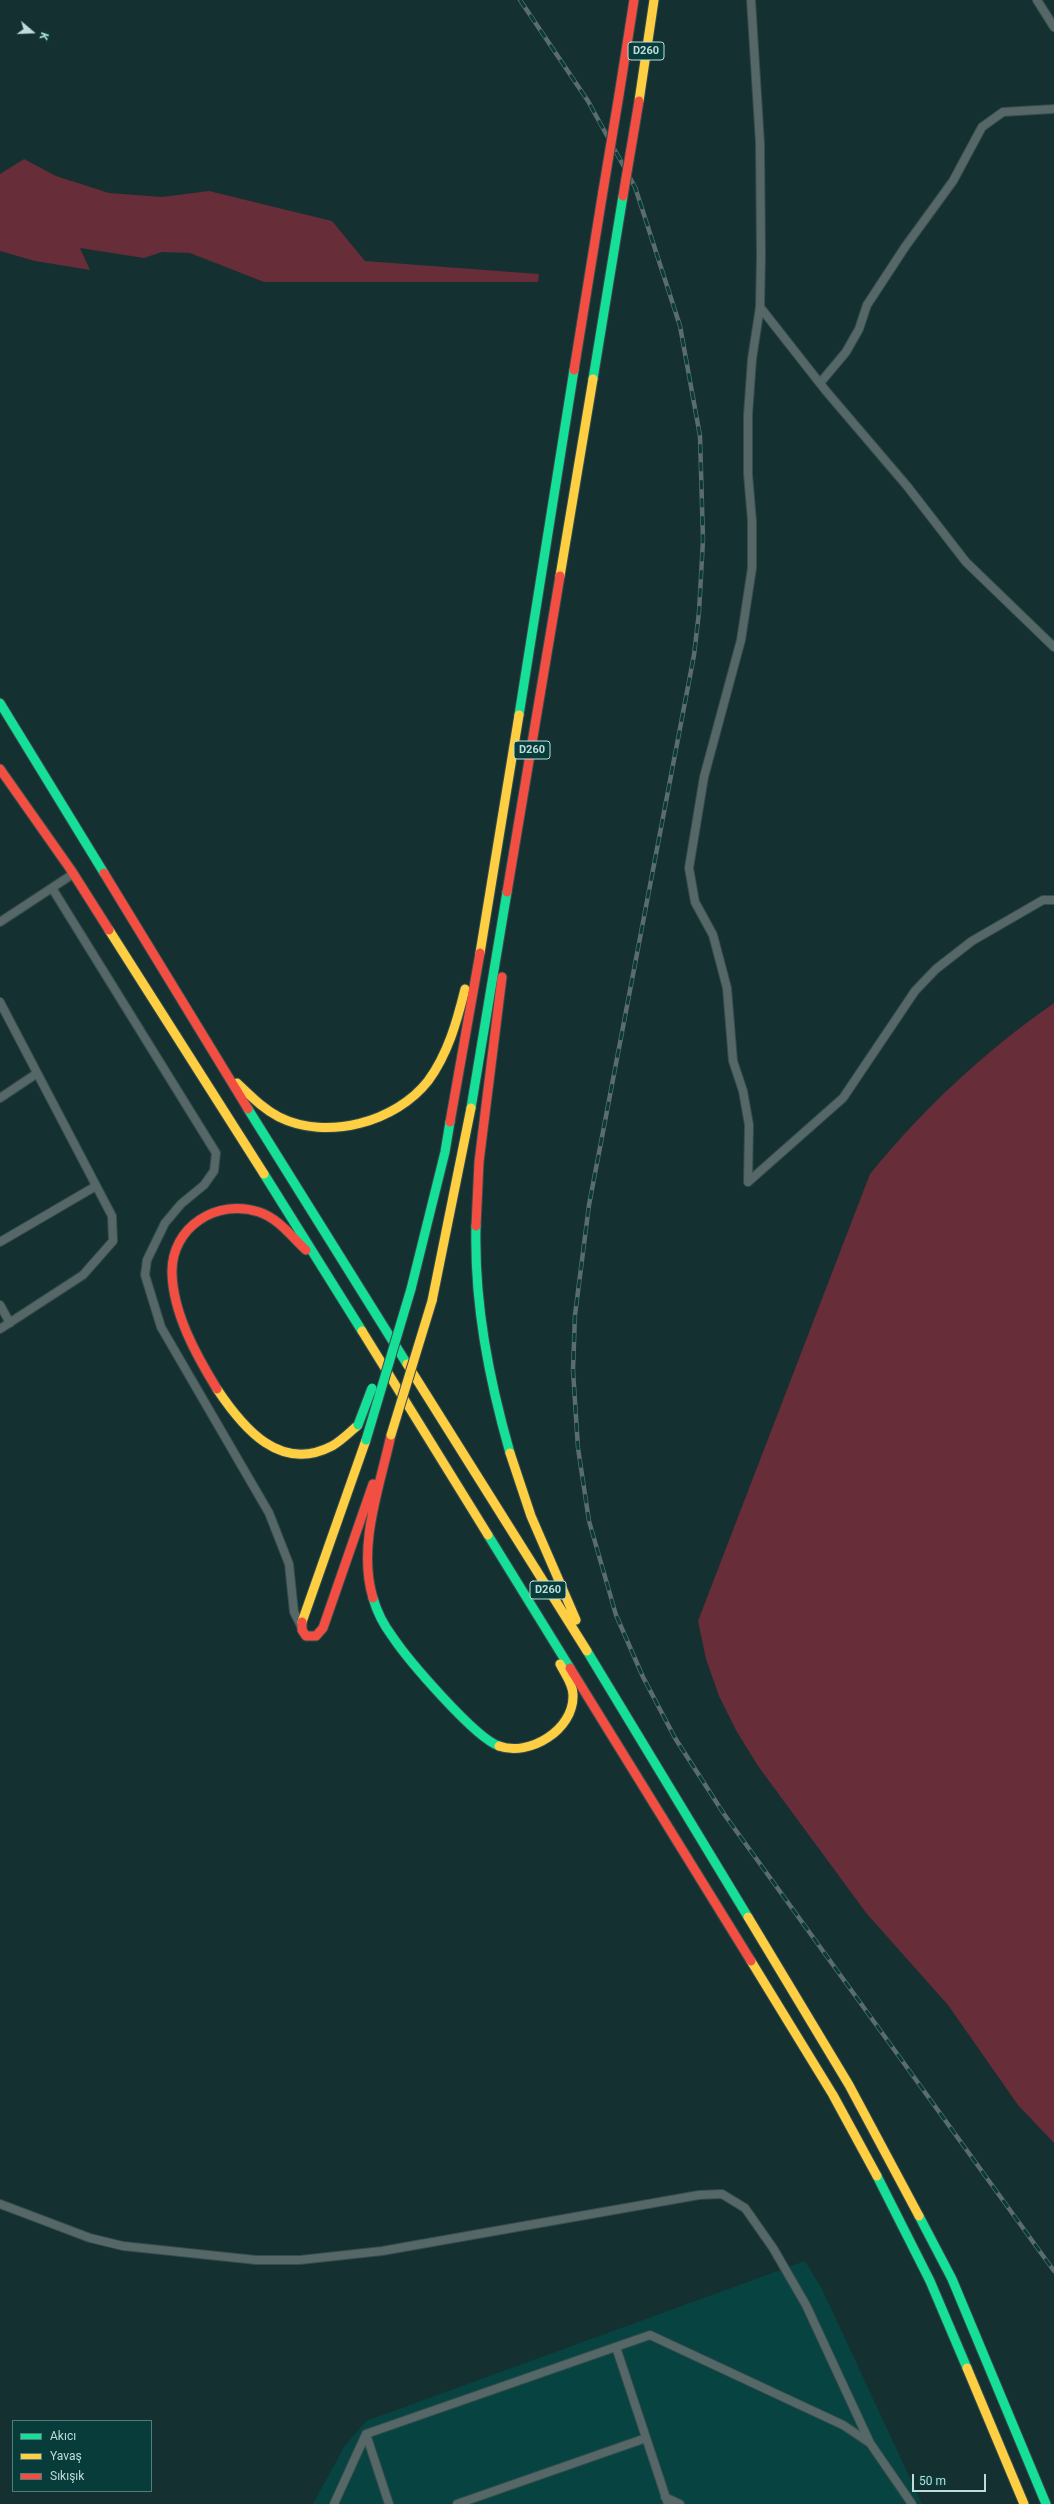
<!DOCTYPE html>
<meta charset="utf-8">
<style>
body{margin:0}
#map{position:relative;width:1054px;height:2504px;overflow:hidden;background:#143030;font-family:Roboto,sans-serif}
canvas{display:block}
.legend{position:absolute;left:12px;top:2420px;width:140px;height:72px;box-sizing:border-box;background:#083c3b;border:1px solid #517c7b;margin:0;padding:5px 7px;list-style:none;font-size:12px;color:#bedcda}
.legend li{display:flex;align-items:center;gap:8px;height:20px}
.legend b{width:20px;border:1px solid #517c7b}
.north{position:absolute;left:12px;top:12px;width:40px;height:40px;-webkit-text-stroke:3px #083c3b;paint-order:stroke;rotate:109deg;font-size:11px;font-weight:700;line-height:16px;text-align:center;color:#bedcda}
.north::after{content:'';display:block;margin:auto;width:14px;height:18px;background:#bedcda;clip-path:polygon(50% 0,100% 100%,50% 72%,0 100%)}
.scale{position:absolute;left:912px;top:2474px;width:74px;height:18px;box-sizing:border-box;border:2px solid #bedcda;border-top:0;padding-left:5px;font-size:12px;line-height:14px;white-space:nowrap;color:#bedcda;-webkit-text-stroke:3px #083c3b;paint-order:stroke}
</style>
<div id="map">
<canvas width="1054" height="2504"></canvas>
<ul class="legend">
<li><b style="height:5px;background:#16e098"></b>Akıcı</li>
<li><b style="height:5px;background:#ffcf43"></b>Yavaş</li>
<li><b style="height:5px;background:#f24e42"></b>Sıkışık</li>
</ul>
<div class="north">K</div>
<div class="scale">50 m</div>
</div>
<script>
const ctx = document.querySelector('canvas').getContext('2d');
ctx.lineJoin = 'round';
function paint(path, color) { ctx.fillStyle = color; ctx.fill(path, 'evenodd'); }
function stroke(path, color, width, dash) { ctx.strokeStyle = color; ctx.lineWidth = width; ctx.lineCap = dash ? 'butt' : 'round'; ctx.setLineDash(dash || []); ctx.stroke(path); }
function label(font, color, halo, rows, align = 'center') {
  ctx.font = font + ' Roboto,sans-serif'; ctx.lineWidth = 3; ctx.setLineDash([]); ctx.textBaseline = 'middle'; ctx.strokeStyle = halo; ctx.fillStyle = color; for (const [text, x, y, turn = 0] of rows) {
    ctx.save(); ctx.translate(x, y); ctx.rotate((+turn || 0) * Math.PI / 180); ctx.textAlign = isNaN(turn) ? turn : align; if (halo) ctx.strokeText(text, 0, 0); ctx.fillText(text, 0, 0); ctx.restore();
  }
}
paint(new Path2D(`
 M805,2261L822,2289L922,2504H313L344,2447L366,2421Z`), '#074341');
paint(new Path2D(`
 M24,159L56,176L109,193L162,197L209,191L332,221L365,261L539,274L538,282H264L190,253L162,252L144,258L80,248L90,270L35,261L0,251V174Z
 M1054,1003V2143L1018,2105L948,2005L867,1914L758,1766L737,1732L719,1696L706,1659L698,1621L870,1174C924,1108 984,1052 1054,1003Z`), '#672d38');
const street = new Path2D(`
 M1037,0L1054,27
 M760,307L826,391L907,486L966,562L1054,647
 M820,383L846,352L859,329L867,305L905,247L953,181L982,127L1003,112L1054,109
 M52,888L216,1153L214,1171L204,1185L181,1204L165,1223L147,1260L145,1275L161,1327L269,1513L289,1564L294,1612L301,1626
 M0,922L73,874
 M0,1002L112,1216L113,1241L83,1275L0,1329
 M0,1098L36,1074
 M748,1182L749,1125L743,1091L733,1061L727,988L713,935L695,902L689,868L704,777L741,640L752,568V521L748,474V415L752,359L760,307L761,256L760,143L751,0
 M748,1182L843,1098L915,991L936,969L972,941L1043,900H1054
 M0,1242L96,1186
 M0,1305L10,1323
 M0,2204L90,2238L123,2246L256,2260H300L382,2251L699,2195L722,2194L745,2208L773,2248L806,2305L870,2443
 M616,2347L668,2504
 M366,2434L389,2504
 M665,2497L680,2504
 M334,2504L366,2434L650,2335L843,2425L870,2443L912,2504
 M457,2504L646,2438`);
const fast = new Path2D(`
 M593,379L623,196
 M0,703L104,873
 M519,715L574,370
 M471,1108L507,892
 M248,1109L407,1364
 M264,1174L362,1331
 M476,1226C474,1304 489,1379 510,1453
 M411,1289L445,1152L450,1122
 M488,1535L570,1668
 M373,1598C377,1612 383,1624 392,1636C408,1660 475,1738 499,1746
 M587,1651L748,1917
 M877,2176L930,2281L967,2368
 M919,2216L952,2279L1046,2504`);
const slow = new Path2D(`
 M639,101L654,0
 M560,576L593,379
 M109,930L264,1174
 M480,953L519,715
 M237,1083C251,1096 262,1108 279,1117C327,1141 396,1122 428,1081C448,1054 457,1021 465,989
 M432,1301L471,1108
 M362,1331L488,1535
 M407,1364L587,1651
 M217,1389C243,1428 280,1473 332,1446C341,1441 350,1432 358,1425
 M510,1453L531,1516L576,1620
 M302,1622L366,1440
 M499,1746C529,1757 574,1730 573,1695C573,1684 565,1674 560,1664
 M748,1917L849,2085L919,2216
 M751,1961L833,2095L877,2176
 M967,2368L1024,2504`);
const jam = new Path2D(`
 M619,95L634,0
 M574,370L603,191
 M0,769L71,870L109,930
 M104,873L248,1109
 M507,892L560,576
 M450,1122L480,953
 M476,1226L479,1162L502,977
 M217,1389C196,1355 173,1313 172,1273C171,1227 217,1198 259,1212C278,1218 292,1237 306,1250
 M373,1598C357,1546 380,1486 391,1435
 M302,1622V1630L306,1636H316L323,1628L373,1484
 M570,1668L751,1961`);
stroke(street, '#354c4c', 10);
stroke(fast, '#354c4c', 11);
stroke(slow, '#354c4c', 11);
stroke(jam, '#354c4c', 11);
stroke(street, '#556766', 8);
stroke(fast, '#16e098', 9);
stroke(slow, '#ffcf43', 9);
stroke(jam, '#f24e42', 9);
const rail = new Path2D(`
 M520,0L588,101L635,187L680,326L700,436L703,540L699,612L694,655L589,1205L575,1315L573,1370L578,1448L589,1521L616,1615L643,1677L675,1738L724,1814L1054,2271`);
stroke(rail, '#5b6c6c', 4.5);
stroke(rail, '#083c3b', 3, [9]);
const fastBridge = new Path2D(`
 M358,1425L372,1388
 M366,1440L411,1289`);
const slowBridge = new Path2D(`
 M391,1435L432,1301`);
const jamBridge = new Path2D(`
 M603,191L619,95
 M623,196L639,101`);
stroke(fastBridge, '#354c4c', 11, []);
stroke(slowBridge, '#354c4c', 11, []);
stroke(jamBridge, '#354c4c', 11, []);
stroke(fastBridge, '#16e098', 9);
stroke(slowBridge, '#ffcf43', 9);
stroke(jamBridge, '#f24e42', 9);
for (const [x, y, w] of [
 [646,51,36],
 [532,750,36],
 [548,1590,36]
]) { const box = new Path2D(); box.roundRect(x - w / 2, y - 9, w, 18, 3); ctx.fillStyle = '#083c3b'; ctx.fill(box); stroke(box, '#bedcda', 1); }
label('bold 11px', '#bedcda', null, [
 ["D260",646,51],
 ["D260",532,750],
 ["D260",548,1590]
]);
</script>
